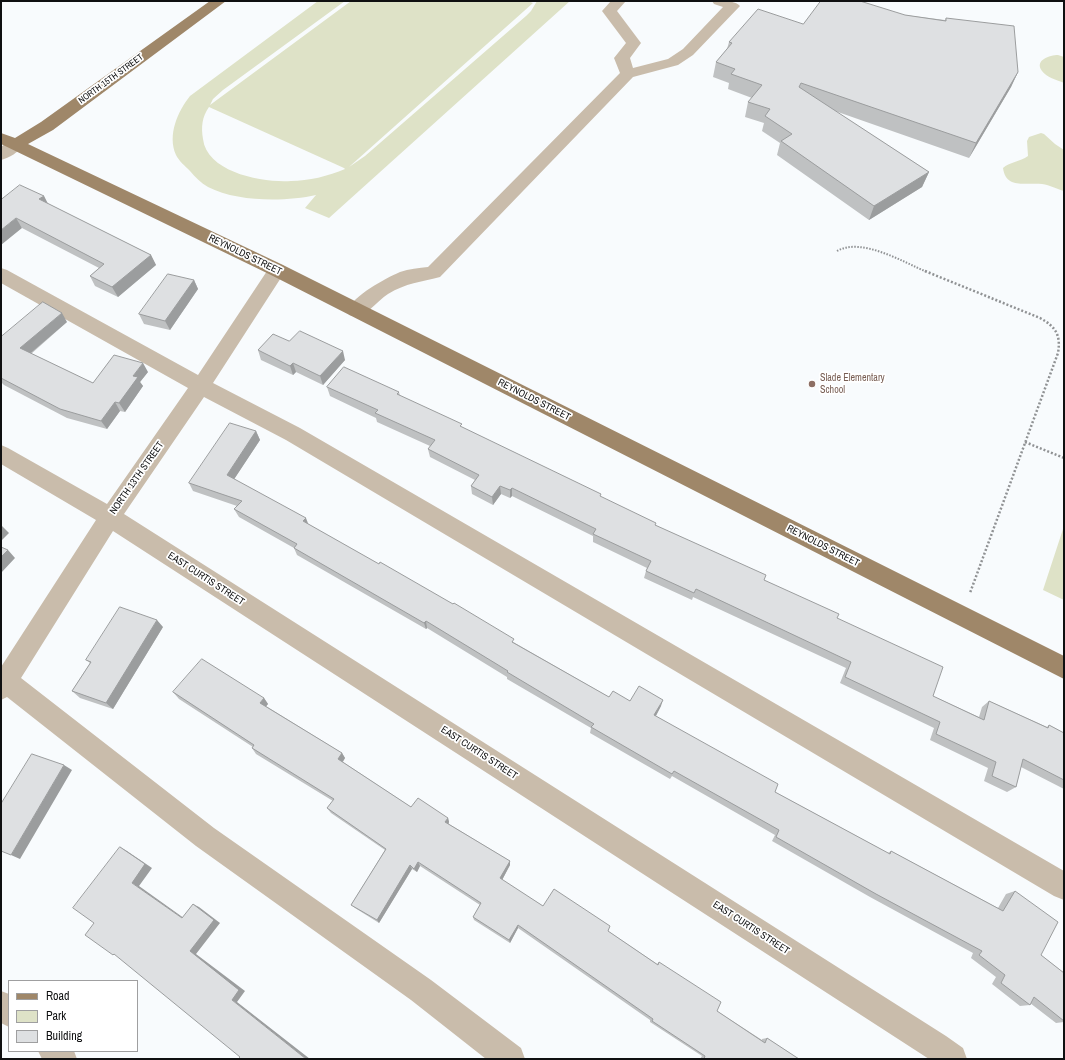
<!DOCTYPE html>
<style>
body{margin:0}
#map{position:relative;width:1065px;height:1060px;overflow:hidden;background:#f8fbfd;font-family:"Archivo Narrow",sans-serif}
canvas{display:block}
.frame{position:absolute;inset:0;border:2px solid #0f1011;pointer-events:none}
.legend{position:absolute;left:8px;top:980px;width:130px;height:72px;box-sizing:border-box;background:#fff;border:1px solid #9f9fa0;margin:0;padding:5px 7px;list-style:none;font-size:12px;color:#0f1011}
.legend li{display:flex;align-items:center;gap:8px;height:20px}
.legend b{width:20px;border:1px solid #9f9fa0}
</style>
<div id="map">
<canvas width="1065" height="1060"></canvas>
<div class="frame"></div>
<ul class="legend">
<li><b style="height:5px;background:#9f8769"></b>Road</li>
<li><b style="height:11px;background:#dee2c7"></b>Park</li>
<li><b style="height:11px;background:#dee0e2"></b>Building</li>
</ul>
</div>
<script>
const ctx = document.querySelector('canvas').getContext('2d');
ctx.lineJoin = 'round';
function paint(path, color) { ctx.fillStyle = color; ctx.fill(path, 'evenodd'); }
function stroke(path, color, width, dash) { ctx.strokeStyle = color; ctx.lineWidth = width; ctx.lineCap = dash ? 'butt' : 'round'; ctx.setLineDash(dash || []); ctx.stroke(path); }
function label(font, color, halo, rows, align = 'center') {
  ctx.font = font + ' "Archivo Narrow",sans-serif'; ctx.lineWidth = 3.5; ctx.setLineDash([]); ctx.textBaseline = 'middle'; ctx.strokeStyle = halo; ctx.fillStyle = color; for (const [text, x, y, turn = 0] of rows) {
    ctx.save(); ctx.translate(x, y); ctx.rotate((+turn || 0) * Math.PI / 180); ctx.textAlign = isNaN(turn) ? turn : align; if (halo) ctx.strokeText(text, 0, 0); ctx.fillText(text, 0, 0); ctx.restore();
  }
}
paint(new Path2D(`
 M318,1H345L223,90L213,99L210,105L351,1H528L533,3L349,167L365,156L526,16L531,11L537,1H570L329,218L305,208L316,195C285,202 237,202 208,187C201,183 195,177 190,171C185,166 179,161 176,155C167,135 178,111 190,96ZM209,107L344,168L345,169C329,176 308,181 291,181C264,183 207,173 203,139C201,127 202,117 209,107Z
 M1058,55L1064,57V83C1057,80 1046,77 1042,71C1034,60 1050,55 1058,55Z
 M1041,133L1044,134L1055,144L1064,150V191C1057,189 1050,185 1042,184C1027,182 1006,190 1003,168C1009,162 1020,162 1028,156L1027,141L1029,137Z
 M1064,526V600L1043,590Z`), '#dee2c7');
stroke(new Path2D(`
 M837,251C862,237 903,262 927,272`), '#909294', 2, [1.5, 1.5]);
stroke(new Path2D(`
 M925,271L1040,318C1056,327 1061,335 1058,353L970,593
 M1025,442L1064,458`), '#909294', 2.5, [2, 2]);
paint(new Path2D(`
 M611,1H626L617,11L641,43L630,58L633,68L668,59L683,49L723,7L714,4L712,1C721,1 735,0 740,6L693,55L678,65L633,77L440,277C421,282 406,283 388,294C375,302 366,320 349,315L347,310C355,295 384,279 400,272C409,269 419,268 428,267L620,73L614,58L626,43L602,11Z
 M15,140L21,141L23,145C19,152 9,158 1,160V147L9,141Z
 M277,264L283,265L286,270L213,383L300,428L1064,871V900L1054,896L286,440L204,397L124,514L946,1036L963,1048L967,1059H929L113,531L21,678L214,828L431,980L521,1048L525,1059H486L411,1000L196,846L7,697L1,700V667L96,520L1,464V445L8,448L107,504L188,388L1,283V268L7,270L198,375L271,265Z
 M1,991L9,994V1027L1,1023Z
 M38,1051H74L77,1059H42Z`), '#c9bcab');
paint(new Path2D(`
 M210,1H226L53,130L28,144L283,265L1064,656V679L271,275L1,144V133L15,138L41,122Z`), '#9f8769');
paint(new Path2D(`
 M905,15L945,20L946,18L1018,72L1011,87L969,158L835,111L929,172L922,187L869,220L777,155L780,143L762,131L764,123L745,117L748,102L752,98L728,89L729,83L713,77L716,62L727,49L729,42L803,24Z
 M44,196L48,204L151,255L156,265L118,297L95,286L90,276L99,268L22,228L1,200Z
 M194,280L198,289L170,330L144,324L139,314Z
 M67,322L31,354L93,383L148,372L140,382L143,386L125,412L120,411L107,429L67,418L4,385L1,382V337Z
 M289,341L345,360L323,385L296,372L293,375L261,360L258,350Z
 M327,387L399,392L400,396L764,580L837,618L933,696L979,717L982,707L989,701L1047,727L1049,725L1064,733V789L1021,767L1016,787L1007,792L984,781L988,768L930,740L934,728L840,683L846,668L693,597L692,600L644,578L646,571L647,568L593,542V536L512,496L510,498L501,494L493,505L472,494L471,486L475,480L430,457L428,449L430,446L377,422L376,418L330,396Z
 M256,431L260,440L234,479L308,524L609,697L661,706L656,716L775,792L888,853L891,851L998,908L1006,894L1015,891L1041,955L1064,973V1022L1056,1023L1030,1003V1005L1020,1006L992,984L996,977L971,958L973,953L870,897L772,841L775,835L672,776L670,779L590,733L591,728L507,679V677L427,628L426,629L297,555L294,548L239,517L234,509L237,506L193,491L189,483Z
 M163,627L113,709L80,698L72,691L90,663L86,660Z
 M173,692L264,698L268,704L266,706L342,753L345,758L343,762L411,807L448,818L449,822V824L510,861V865L502,880L543,906L608,931L657,964L659,962L717,1011L762,1040V1039L767,1038L799,1059H700L702,1056L650,1022V1020L518,928L510,943L474,920L473,917L480,905L420,866L417,872L412,869L379,923L355,908L351,905L385,850L331,813L327,808L333,801L256,754L252,748L253,747L179,699Z`), '#bfc1c2');
paint(new Path2D(`
 M1018,72L1011,87L969,158L976,143Z
 M929,172L922,187L869,220L874,206Z
 M44,196L49,206L39,199Z
 M16,218L22,228L1,245V230Z
 M151,255L156,265L118,297L112,287Z
 M194,280L198,289L170,330L165,321Z
 M62,313L67,322L26,357L20,348Z
 M343,351L345,360L323,385L320,376Z
 M143,363L148,372L140,382L143,386L125,412L119,403L133,376Z
 M293,363L296,372L293,375L290,366Z
 M115,402L120,411L107,429L101,421Z
 M256,431L260,440L231,484L227,475Z
 M500,486L501,494L493,505L492,497Z
 M512,488V496L510,498V490Z
 M306,518L309,526L303,521Z
 M1,525L9,533L1,541Z
 M8,550L15,558L1,573V557Z
 M157,620L163,627L113,709L106,703Z
 M426,621L427,628L426,629L424,623Z
 M264,698L268,704L264,709L260,703Z
 M663,700L661,706L653,721L654,715Z
 M342,753L345,758L341,764L338,759Z
 M64,765L72,770L20,859L11,855Z
 M448,818L449,822L447,826L445,822Z
 M120,847L127,851L152,868L139,886L188,921L182,918L132,883Z
 M510,861V865L501,882L500,878Z
 M418,862L420,866L417,872L414,869Z
 M410,865L412,869L379,923L377,920Z
 M193,904L199,907L220,923L196,954L245,991L237,1002L310,1059H306L232,1000L190,951Z
 M518,925V928L510,943L509,940Z`), '#9b9d9e');
const building = new Path2D(`
 M821,1H860L905,15L946,21V18L1014,26L1018,72L976,143L801,83L799,87L929,172L874,206L781,141L792,134L765,116L770,109L748,102L762,85L731,74L735,69L716,62L732,43L729,42L758,9L803,24Z
 M20,185L44,196L39,199L151,255L112,287L90,276L104,264L16,218L1,230V200Z
 M168,274L194,280L165,321L139,314Z
 M43,302L62,313L20,348L93,383L114,355L143,363L133,376L138,377L119,403L115,402L101,421L60,409L1,378V337Z
 M300,331L343,351L320,376L293,363L290,366L258,350L273,334L289,341Z
 M344,367L399,392L397,394L462,424L460,426L601,494L600,496L656,523L655,525L766,575L764,580L839,614L837,618L943,667L933,696L984,720L989,701L1048,728L1049,725L1064,733V780L1023,759L1016,787L992,776L996,762L936,734L940,722L845,677L851,662L696,589L694,593L646,571L651,561L593,534L596,529L512,488L510,490L500,486L492,497L471,486L479,475L428,449L435,440L375,413L378,410L327,387Z
 M230,423L256,431L227,475L306,518L303,521L379,564L380,562L453,604L454,603L514,639L512,642L609,697L613,691L630,701L639,686L663,700L654,715L778,784L775,792L890,854L891,851L1003,911L1015,891L1058,922L1041,955L1064,973V1021L1034,997L1030,1005L1001,983L1005,975L979,955L982,951L876,894L776,837L779,830L674,771L672,774L591,727L594,724L507,672L508,671L426,621L424,623L294,548L297,544L234,509L242,501L189,483Z
 M1,547L8,550L1,557Z
 M120,607L157,620L106,703L72,691L91,662L86,660Z
 M202,659L264,698L260,703L342,753L338,759L411,807L418,798L448,818L445,822L510,861L500,878L543,906L554,889L610,926L608,931L658,965L659,962L721,1002L717,1011L765,1043L767,1038L799,1059H704L705,1056L652,1021L653,1019L518,925L509,940L473,917L481,903L418,862L414,869L410,865L377,920L351,905L386,849L327,808L334,799L252,748L254,745L173,692Z
 M32,754L64,765L11,855L1,851V804Z
 M120,847L145,864L132,883L182,918L193,904L214,920L190,951L239,990L232,1000L306,1059H238L240,1057L114,954L113,955L85,935L94,923L73,908Z`);
paint(building, '#dee0e2');
stroke(building, '#9b9d9e', 1);
for (const [x, y, r, color] of [
 [812,384,4,"#8d6e63"]
]) { const dot = new Path2D(); dot.arc(x, y, r, 0, 2 * Math.PI); ctx.fillStyle = color; ctx.fill(dot); stroke(dot, '#fff', 1.5); }
label('9px', '#0f1011', '#fff', [
 ["NORTH 15TH STREET",111,79,-36]
]);
label('10px', '#0f1011', '#fff', [
 ["REYNOLDS STREET",245,255,26],
 ["REYNOLDS STREET",534,400,27],
 ["NORTH 13TH STREET",137,478,-55],
 ["REYNOLDS STREET",823,546,27],
 ["EAST CURTIS STREET",206,579,33],
 ["EAST CURTIS STREET",479,753,33],
 ["EAST CURTIS STREET",751,928,33]
]);
label('10px', '#785e54', '#fff', [
 ["Slade Elementary",820,378],
 ["School",820,390]
], 'left');
</script>
